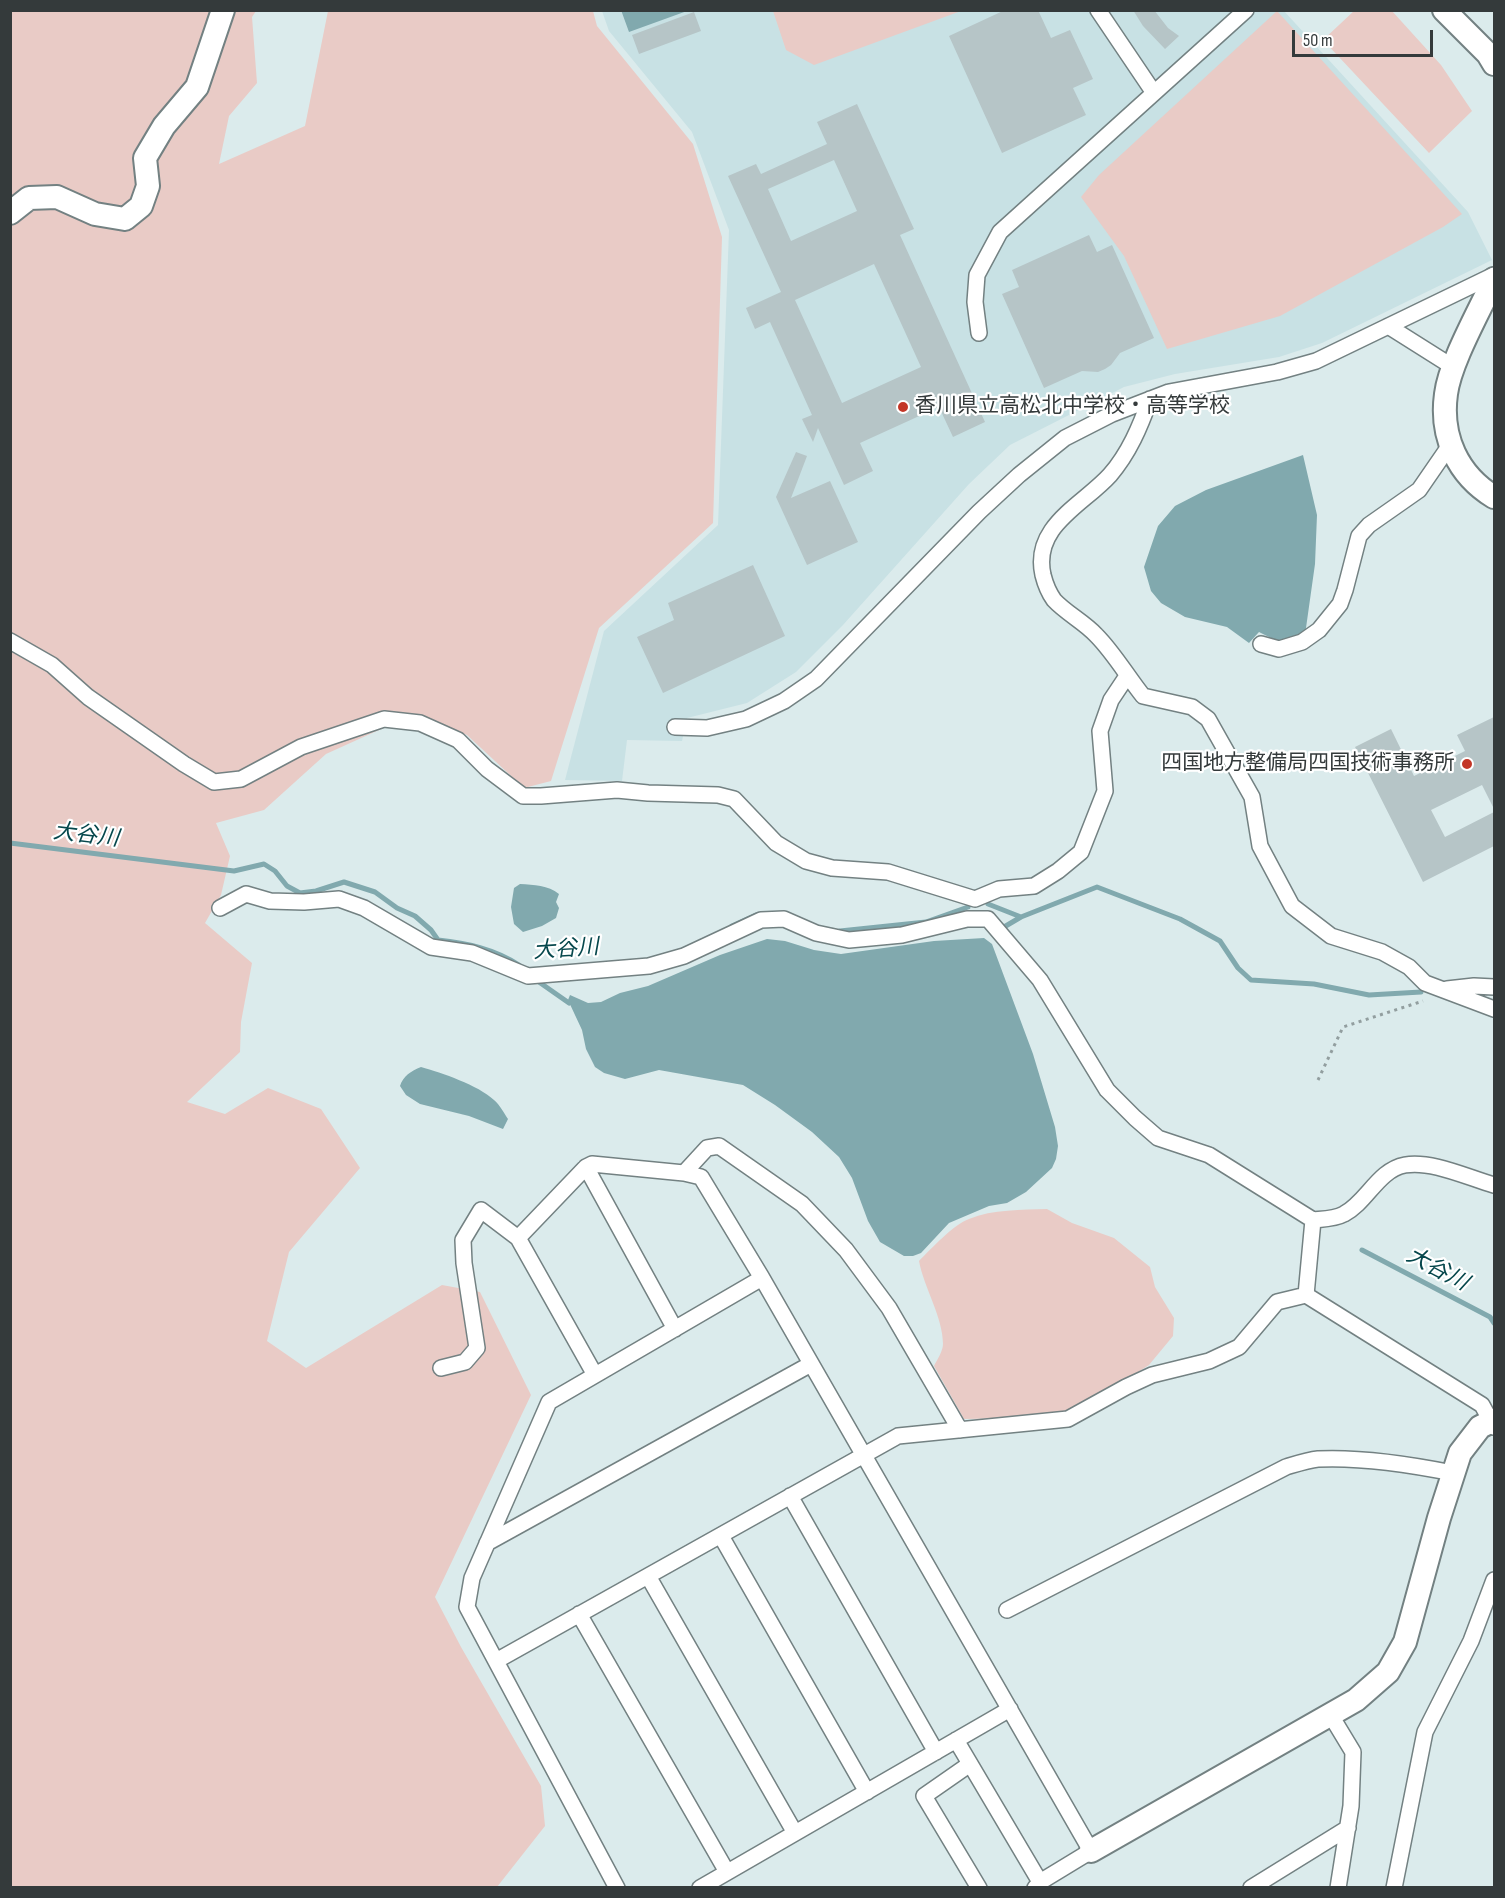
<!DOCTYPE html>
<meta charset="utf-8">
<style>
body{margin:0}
#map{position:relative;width:1505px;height:1898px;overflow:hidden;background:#dbebec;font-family:"Sofia Sans Condensed",sans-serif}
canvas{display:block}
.frame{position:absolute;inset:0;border:12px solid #343a3b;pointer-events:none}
.scale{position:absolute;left:1292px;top:30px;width:141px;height:27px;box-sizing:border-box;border:3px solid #343a3b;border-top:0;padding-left:8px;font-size:18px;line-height:21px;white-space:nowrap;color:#343a3b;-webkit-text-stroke:4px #fff;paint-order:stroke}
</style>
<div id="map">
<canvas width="1505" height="1898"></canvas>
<div class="frame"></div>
<div class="scale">50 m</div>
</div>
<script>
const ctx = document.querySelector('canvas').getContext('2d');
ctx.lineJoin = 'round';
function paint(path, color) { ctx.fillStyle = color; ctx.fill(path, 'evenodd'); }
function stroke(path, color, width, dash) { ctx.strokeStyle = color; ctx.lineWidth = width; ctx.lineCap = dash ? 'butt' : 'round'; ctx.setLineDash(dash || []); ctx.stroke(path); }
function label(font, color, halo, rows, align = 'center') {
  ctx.font = font + ' "Sofia Sans Condensed","Noto Sans JP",sans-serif'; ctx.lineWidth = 4.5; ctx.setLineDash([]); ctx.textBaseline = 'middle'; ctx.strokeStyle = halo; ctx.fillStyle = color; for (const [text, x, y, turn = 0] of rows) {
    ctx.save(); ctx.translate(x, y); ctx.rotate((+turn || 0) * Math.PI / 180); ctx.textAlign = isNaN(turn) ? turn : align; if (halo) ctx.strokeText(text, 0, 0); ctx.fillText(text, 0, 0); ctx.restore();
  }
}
paint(new Path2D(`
 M602,11H1284L1468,212L1492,260L1322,343L1279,357L1175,374L1124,387L1010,445L969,484L843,625L796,672L747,703L687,718L682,741L627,740L622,781L565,780L604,631L718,525L729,230L692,132L609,31Z`), '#c8e1e4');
paint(new Path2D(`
 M1355,10L1392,11L1441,65L1472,111L1429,153L1323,40Z
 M11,11H256L252,17L257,83L229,116L219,164L305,126L328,11H593L597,26L693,144L722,237L713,523L599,628L551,781L524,788L467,735L412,715L326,754L264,810L216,823L230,856L221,895L205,923L252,963L241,1022L240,1052L187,1102L225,1114L268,1088L321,1109L360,1168L289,1252L267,1341L306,1368L442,1285L480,1292L531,1395L435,1597L461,1647L541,1786L545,1826L497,1887L11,1888Z
 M773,11V10L961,11L814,65L786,50Z
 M1277,11L1462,214L1443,227L1280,316L1167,349L1124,256L1081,197L1099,175Z
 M1047,1209L1072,1223L1114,1238L1150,1267L1155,1287L1174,1318L1173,1336L1149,1365L1124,1381L1064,1412L1018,1418L964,1419L934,1366C937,1360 943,1351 943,1344C943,1317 924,1288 919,1261C931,1249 954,1224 969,1219C993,1209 1022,1210 1047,1209Z`), '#e9cbc6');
paint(new Path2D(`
 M621,10H687V11L629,32Z
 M1303,455L1317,515L1315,564L1305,635L1281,643L1259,632L1249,643L1227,627L1185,617L1161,603L1151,591L1144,567L1158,526L1175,506L1206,490Z
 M520,884C534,885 548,885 559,894L556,902L559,908L556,918L542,926L523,932L514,924L511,907L514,888Z
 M984,938L992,944L1033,1054L1055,1127L1058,1146L1056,1159L1052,1168L1026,1192L1007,1203L989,1206L949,1223L921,1253L913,1256H904L880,1242L868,1221L852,1178L839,1157L812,1132L775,1105L743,1085L659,1070L625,1079L604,1073L595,1067L586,1049L582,1030L568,1000L570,995L588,1003L601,1002L620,993L648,986L720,955L767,939L785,941L814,950L841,954L934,941Z
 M421,1067C442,1073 478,1085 494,1100C500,1105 504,1113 508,1119L503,1129L469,1116L420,1104L406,1095L400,1086C403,1076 411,1071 421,1067Z`), '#81a9ae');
stroke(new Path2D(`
 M10,843L234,871L264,864L275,871L287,886L300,893L316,891L344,882L375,892L397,908L415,916L431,930L438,940C467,943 494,949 519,965
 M988,904L1021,917L1097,887L1180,919L1220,941L1238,968L1251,980L1314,984L1369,995L1421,992
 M732,926L756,915
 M1004,927L1021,917
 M840,931L926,922L968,907
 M539,982L569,1003
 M1362,1250L1490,1317L1494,1323`), '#81a9ae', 5);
paint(new Path2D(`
 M1005,10H1038L1051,38L1070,30L1093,79L1073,88L1086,115L1002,153L949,36Z
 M1133,10H1154L1168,28L1179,36L1165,49L1143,26Z
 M694,12L701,31L639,54L632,35Z
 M857,104L914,229L900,235L985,422L953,437L939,407L860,443L873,471L844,485L818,428L813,442L802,419L812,415L770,322L755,329L746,308L781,292L728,176L756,164L761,174L827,144L817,122ZM834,160L857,211L791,241L768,189ZM874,264L921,367L842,403L795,300Z
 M1089,235L1097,252L1112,245L1154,338L1120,353L1111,365L1105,369L1098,372L1082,371L1044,388L1002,294L1019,287L1012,270Z
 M796,452L807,456L791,498L830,481L858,542L807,565L776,497Z
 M753,565L785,636L663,693L637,637L674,620L668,603Z
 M1494,717V809L1482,785L1431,810L1445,837L1494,812V846L1423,882L1355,747L1391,729L1414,776L1465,751L1457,735Z`), '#b6c5c7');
const street = new Path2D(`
 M1098,10L1154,93
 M1388,326L1453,367
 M979,333L975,302L977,275L1000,232L1246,10
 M1150,399C1140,427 1129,453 1110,475C1083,505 1032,526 1043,575C1045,583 1049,593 1054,600C1066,613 1084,622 1096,635C1114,653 1127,676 1143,696L1192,707L1208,719L1252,797L1260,846L1292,906L1331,936L1382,952L1409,967L1425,983L1494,1009
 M10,641L52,665L88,697L184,764L214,782L241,779L301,747L384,719L420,723L458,740L487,769L523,796H541L617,790L648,793L718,795L734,799L776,843L806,861L832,868L888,872L975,899L999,889L1034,886L1058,871L1081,852L1105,791L1100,731L1111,700L1127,676
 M1261,644L1279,649L1302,642L1319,630L1340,604L1345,590L1359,536L1369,525L1419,490L1450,445
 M675,727L707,728L746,719L784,701L816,679L979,512L1019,475L1065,438L1112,414L1169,392L1277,372L1316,361L1494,275
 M220,908L246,894L270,901L304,902L339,899L364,908L431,947L472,953L528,976L649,966L684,956L761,920L784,919L816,933L849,940L902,935L967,919H988L1040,980L1107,1090L1135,1118L1158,1138L1209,1155L1313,1220L1306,1295
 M1447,989L1474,986L1494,987
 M586,1167L675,1329
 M684,1173L707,1148L719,1146L802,1204L846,1250L889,1308L960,1430
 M1313,1220C1323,1219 1335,1219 1344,1214C1367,1202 1378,1170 1405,1165C1431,1160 1469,1178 1494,1185
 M441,1368L465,1362L477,1348L464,1263L463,1240L481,1210L518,1238
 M595,1375L518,1238L586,1167L592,1164L684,1173L701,1177L762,1278
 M790,1496L936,1752
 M721,1536L867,1792
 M487,1543L811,1364
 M648,1576L795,1833
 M1007,1610L1286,1467C1296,1464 1308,1460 1318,1459C1360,1457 1413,1465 1453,1473
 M579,1614L727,1872
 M496,1661L898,1436L1068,1419L1126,1387L1152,1375L1209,1361L1239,1347L1277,1302L1306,1295L1482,1405L1494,1427
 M1330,1714L1353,1752L1351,1806L1338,1888
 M956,1740L1040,1882
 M970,1764L924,1796L979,1888
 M617,1888L467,1607L472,1578L549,1402L762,1278L1091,1851L1040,1882L1035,1888
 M700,1888L1010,1709
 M1251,1888L1348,1828
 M1394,1888L1425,1732L1471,1641L1494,1580`);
const secondary = new Path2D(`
 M1444,10L1488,54L1494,64
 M10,213L29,198L57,197L95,214L125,219L141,206L148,186L145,158L164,126L197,87L223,10
 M1494,279C1480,310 1450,362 1446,394C1440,437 1458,475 1494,497
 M1091,1851L1356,1700L1388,1672L1405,1642L1439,1518L1460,1453L1480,1427L1494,1420`);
stroke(street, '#738182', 18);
stroke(secondary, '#738182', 26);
stroke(new Path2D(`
 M1318,1080L1343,1027L1423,1001`), '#929e9f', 3, [3, 4.5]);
stroke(street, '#fff', 15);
stroke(secondary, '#fff', 22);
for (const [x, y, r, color] of [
 [903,407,6,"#c33627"],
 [1467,764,6,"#c33627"]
]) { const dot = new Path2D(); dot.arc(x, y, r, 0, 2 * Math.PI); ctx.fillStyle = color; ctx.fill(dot); stroke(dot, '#fff', 2); }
label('21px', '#343a3b', '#fff', [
 ["香川県立高松北中学校・高等学校",915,407],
 ["四国地方整備局四国技術事務所",1455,764,"right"]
], 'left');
label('italic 22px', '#06474c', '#fff', [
 ["大谷川",86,836,7],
 ["大谷川",566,950,-4],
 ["大谷川",1437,1270,28]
]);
</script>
